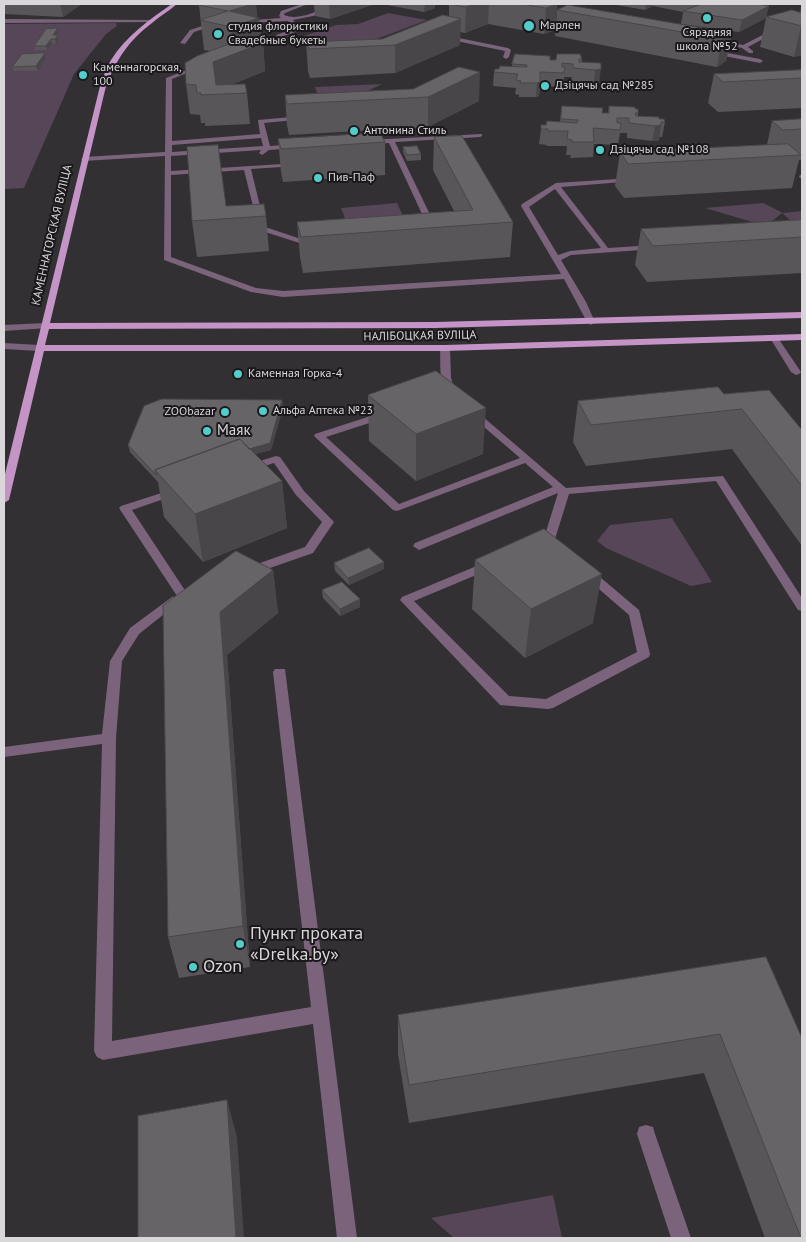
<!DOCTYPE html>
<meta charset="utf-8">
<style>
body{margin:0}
#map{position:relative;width:806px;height:1242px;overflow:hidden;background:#323033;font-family:"PT Sans",sans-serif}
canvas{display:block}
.frame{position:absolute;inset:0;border:5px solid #d9d7d9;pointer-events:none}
</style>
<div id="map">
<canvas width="806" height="1242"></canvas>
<div class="frame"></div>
</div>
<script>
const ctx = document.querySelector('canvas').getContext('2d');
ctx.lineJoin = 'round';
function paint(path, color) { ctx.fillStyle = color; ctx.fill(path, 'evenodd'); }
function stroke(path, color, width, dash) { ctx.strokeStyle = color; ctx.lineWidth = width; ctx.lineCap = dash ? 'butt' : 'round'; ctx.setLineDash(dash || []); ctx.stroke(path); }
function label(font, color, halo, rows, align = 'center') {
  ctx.font = font + ' "PT Sans",sans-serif'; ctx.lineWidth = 4; ctx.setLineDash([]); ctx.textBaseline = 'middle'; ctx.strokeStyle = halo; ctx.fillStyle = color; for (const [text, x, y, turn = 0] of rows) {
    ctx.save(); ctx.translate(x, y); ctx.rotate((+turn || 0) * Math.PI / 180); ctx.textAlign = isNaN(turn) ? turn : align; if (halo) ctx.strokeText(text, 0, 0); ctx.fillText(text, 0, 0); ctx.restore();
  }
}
paint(new Path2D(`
 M388,13L427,20L350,49L298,38L336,25L358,24Z
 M116,23L117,26L106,34L74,74L24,188L4,189V24Z
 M382,84L345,102L318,96L315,87Z
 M397,203L403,216L346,221L341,208Z
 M763,203L783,213L802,211V226H797L782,213L766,226L705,208Z
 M672,518L712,582L691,586L606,548L597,541L610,525Z
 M553,1195L562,1238H454L431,1218Z`), '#564657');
paint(new Path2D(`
 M302,4H308L285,13L284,15C304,23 326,3 346,4L313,16L293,20L301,30L278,38L276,35L296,28L288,21L244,23L241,21L281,18L279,16L281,11Z
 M802,15V18L748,47L753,51V53H749L742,48L712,41L715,39L743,45Z
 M4,19L149,20L152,22L4,23Z
 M217,21L219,24L194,32L185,44L180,43L190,30Z
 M444,35L508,48L511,50L509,57L506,59L503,57L505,51L442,38Z
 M711,50L760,59L763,61L760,63L709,53Z
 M197,66L202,67L172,79V141L260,134L258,120L303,116L305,119L264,123L270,146L296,144L299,146L296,148L269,150L262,155L259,153L261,150L171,156V171L298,163V165L296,166L251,169L265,227L319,245L312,247L259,230L244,170L171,175V257L256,288L283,291L561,274L521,206L522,204L556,183L633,178L635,179V181L561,187L608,248L655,245L659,247L655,249L571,255L561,260L586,302L595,322L591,325L587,322L564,279L283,297L251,292L164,260L165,156L84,161L81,159L84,157L165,152L166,78ZM261,138L263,146L172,152V145ZM555,189L601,248L570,251L558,255L529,207Z
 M482,134V136L480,137L395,142L437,229L433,231L429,229L389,143L368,144L365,142L368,140Z
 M802,174V179L800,178L799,176Z
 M45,323L48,324V328L4,331V325Z
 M774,335L778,338L801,372L799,374L796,375L791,372L770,338Z
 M4,343L39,345L44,348L39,351L4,349Z
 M445,345L450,348L451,378L456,394L451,397L448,396C438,381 441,364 440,348Z
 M472,409L475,410L566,488L723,476L802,598V611L798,610L716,481L569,494L555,539L639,610L650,654L649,657L553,708L548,709L500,705L400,600L402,597L544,538L558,493L419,550L413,546L415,543L553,487L525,463L397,511L393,510L314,436L315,434L380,413H388V417L326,437L399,504L520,458L469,414V410ZM548,545L629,615L637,652L546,699L509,696L414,601Z
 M276,456L280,457L304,491L334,522L313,553L250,575L246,574L244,571L246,568L305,547L322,522L296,495L274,463L248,471L243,468L244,466Z
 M177,488L181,489L182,491L181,493L132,510L188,595L139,634L122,661L116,738L112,1041L311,1007L273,672L275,669H285L357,1238H337L313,1024L103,1060L97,1057L94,1051L102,744L4,757V747L102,734L110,661L130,628L172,597L177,596L119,508L121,506Z
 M646,1125L653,1127L655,1134L691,1238H671L637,1134L639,1127Z`), '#7b637c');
paint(new Path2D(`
 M172,4H177C169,11 160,16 152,23C128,41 117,59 106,86L50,323L435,322L802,312V318L435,328L49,329L45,345H445L802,334V340L445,351H44L9,500L4,503V478L100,86C103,78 106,68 111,60C126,36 150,19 172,4Z`), '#c494c7');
paint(new Path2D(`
 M4,4H82L63,17L4,14Z
 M203,4H256L257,17L259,18L261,43H263L265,71L233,84L247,93L250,124L205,126V123H201L200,115L190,114L186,84L210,51L204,50L199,5Z
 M314,4H375L330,19L315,16Z
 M382,4H435V8L424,12Z
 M449,4H557L555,30L544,34L488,24L465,33L460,32V45L395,73L310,78L308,71L306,42L382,39L449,16Z
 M611,4H758L766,17L800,12L802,4V55L794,57L760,47L766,18L739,32L681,24L683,12L653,6L645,10Z
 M557,10L732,33L726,61L717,67L555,36Z
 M58,28V33L57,35L59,40L56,44H52L47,50H35L34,46Z
 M45,53L46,58L38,71H14L12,67Z
 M582,59V62L600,63L599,83L594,84L571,81L572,77H564L563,87L540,86L539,96L536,97H519V95L515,94L516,88L493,86L494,72L499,69L512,67V64L550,60Z
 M802,70V108L718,112L708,103L714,74Z
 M413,89L479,101L428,127L289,135L287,125L285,95Z
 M562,106L602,113H608L609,106L638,109V116L659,119L665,122L662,137H659V141H652L627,138V133H620L618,145L594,144L593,157L570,158L571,155H566L567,146H546L547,145L539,144L541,129L560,122Z
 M802,119V160H799L792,188L624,198L615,186L620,152L767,145L772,121Z
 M434,137L513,222L510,257L303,273L300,257L297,222L454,211L433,170Z
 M278,139L385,142V175L283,182L281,172Z
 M403,147L421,154V160L407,161L403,152Z
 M266,216L269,251L197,257L192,221Z
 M802,220V273L647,282L635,265L641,229Z
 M724,394L802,430V546L732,449L586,466L573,442L578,401Z
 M368,395L483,454L416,481L369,441Z
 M282,400L283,407L271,450L255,454L282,481L287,528L203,562L164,517L158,482L130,452L128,445Z
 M475,560L593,623L525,658L472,609Z
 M384,562V569L349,585L335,571L334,563Z
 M273,570L278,613L227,655L250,967L179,978L168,937L163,606Z
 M322,590L360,599V607L340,616L323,598Z
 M766,957L802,1238H765L704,1073L409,1123L398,1054V1015Z`), '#595659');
paint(new Path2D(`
 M60,4H82L63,17Z
 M253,4H256L257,18H259L262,43H263L265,71L217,91L213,62L234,54L229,11Z
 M329,4H375L330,19Z
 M425,4H435V8L424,12Z
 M474,4H489L488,24L465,33L466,7Z
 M557,4L555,30L544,34L546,8Z
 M646,4H653V6L645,10Z
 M769,6L766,18L739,32L742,20Z
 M461,19L460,45L395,73V45Z
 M801,26H802V55L794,57Z
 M58,28V33L54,40L53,35Z
 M732,33L726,61L717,67L722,39Z
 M58,35L59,40L56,44L55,39Z
 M51,39L52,44L47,50L46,46Z
 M45,53L46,58L38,71L36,66Z
 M601,69L599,83L594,84L595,70Z
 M480,72L479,101L428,127V97Z
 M540,82L539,96L536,97L537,83Z
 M661,125L659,141H652L655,126Z
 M282,400L283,407L271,450L165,480Z
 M486,408L483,454L416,481V434Z
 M282,481L287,528L203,562L195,514Z
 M384,562V569L349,585L348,578Z
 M273,570L278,613L227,655L250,967L243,926L220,612Z
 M602,574L593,623L525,658L531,609Z
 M360,599V607L340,616V609Z
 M227,1100L237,1137L244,1238H236Z`), '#484648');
const building = new Path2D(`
 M203,4H253L229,11L259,18L231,27L200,20L228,11L199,5Z
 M450,4H474L466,7Z
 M522,4H557L546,8Z
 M702,4H758L769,6L742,20L683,11Z
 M568,5L732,33L722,39L557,10Z
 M792,10L802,13V26L766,17Z
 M443,15L461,19L395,45L309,49L306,42L382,39Z
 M58,28L53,35H58L55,39H51L46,46H34L46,29Z
 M243,39L263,43L213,62L216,85L245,84L247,93L201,95V93H197L196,85L186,84L185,63L197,56Z
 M45,53L36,66L12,67L22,54Z
 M515,54L550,56V60H556L557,54H580L582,59H579V62L600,63L601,64V69L595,70L573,68V64L562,63V67H565L564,73L540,72V82L537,83H520L521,81L516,80L518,74L494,72L495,69H499L500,66L527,67V65L512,64Z
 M459,67L480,72L428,97L287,104L285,95L413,89Z
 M802,70V78L723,82L714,74Z
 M562,106L603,108L602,113H609V106L635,107V109H638V113H635L636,116L659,117V119H664L665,122H661V125L655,126L629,123V118H617V123H621L620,130L593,128L594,142H572V140L567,139L568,131H548V129H541V125H546L547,121L577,123L578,120L561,119Z
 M802,119V129L783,130L772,121Z
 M380,133L385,142L281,149L278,139Z
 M462,136L513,222L301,237L297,222L473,210L434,137Z
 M788,144L801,155L628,164L620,152Z
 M218,145L226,206L264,204L266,216L192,221L187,147Z
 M417,146L421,154L407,155L403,147Z
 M802,220V237L653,246L641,229Z
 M436,371L486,408L416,434L368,395Z
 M718,387L724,394L769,390L802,430V486L742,409L591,425L578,401Z
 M162,399L282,400L270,443L249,449L240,439L155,470L156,475L128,445L144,406Z
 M240,439L282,481L195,514L155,470Z
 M544,529L602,574L531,609L475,560Z
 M369,548L384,562L348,578L334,563Z
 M236,551L273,570L220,612L243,926L168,937L163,606Z
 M342,582L360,599L340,609L322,590Z
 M766,957L802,1038V1238H801L720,1034L409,1085L398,1015Z
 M227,1100L236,1238H138V1116Z`);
paint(building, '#676467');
stroke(building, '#484648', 1);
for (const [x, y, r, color] of [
 [707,18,5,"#53cdcb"],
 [529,26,6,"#53cdcb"],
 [218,34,5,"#53cdcb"],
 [83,75,5,"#53cdcb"],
 [545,86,5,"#53cdcb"],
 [354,131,5,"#53cdcb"],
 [600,150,5,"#53cdcb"],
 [318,178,5,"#53cdcb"],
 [238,374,5,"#53cdcb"],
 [263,411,5,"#53cdcb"],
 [225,412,5,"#53cdcb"],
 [207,431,5,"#53cdcb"],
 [240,944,5,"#53cdcb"],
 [193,967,5,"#53cdcb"]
]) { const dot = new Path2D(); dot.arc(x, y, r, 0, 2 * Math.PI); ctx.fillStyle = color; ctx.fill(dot); stroke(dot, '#1a181a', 2); }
label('12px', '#d9d7d9', '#1a181a', [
 ["Марлен",540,26],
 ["студия флористики",228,27],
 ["Свадебные букеты",228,41],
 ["Сярэдняя",707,33,"center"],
 ["школа №52",707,47,"center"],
 ["Каменнагорская,",93,68],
 ["100",93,82],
 ["Дзіцячы сад №285",555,86],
 ["Антонина Стиль",364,131],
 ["Дзіцячы сад №108",610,150],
 ["Пив-Паф",328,178],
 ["Каменная Горка-4",248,374],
 ["Альфа Аптека №23",273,411],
 ["ZOObazar",215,412,"right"]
], 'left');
label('12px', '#d9d7d9', '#1a181a', [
 ["КАМЕННАГОРСКАЯ ВУЛІЦА",52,235,-77],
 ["НАЛІБОЦКАЯ ВУЛІЦА",420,336,-1]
]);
label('15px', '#d9d7d9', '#1a181a', [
 ["Маяк",217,431]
], 'left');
label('18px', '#d9d7d9', '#1a181a', [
 ["Пункт проката",250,934],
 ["«Drelka.by»",250,955],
 ["Ozon",203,967]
], 'left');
</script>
